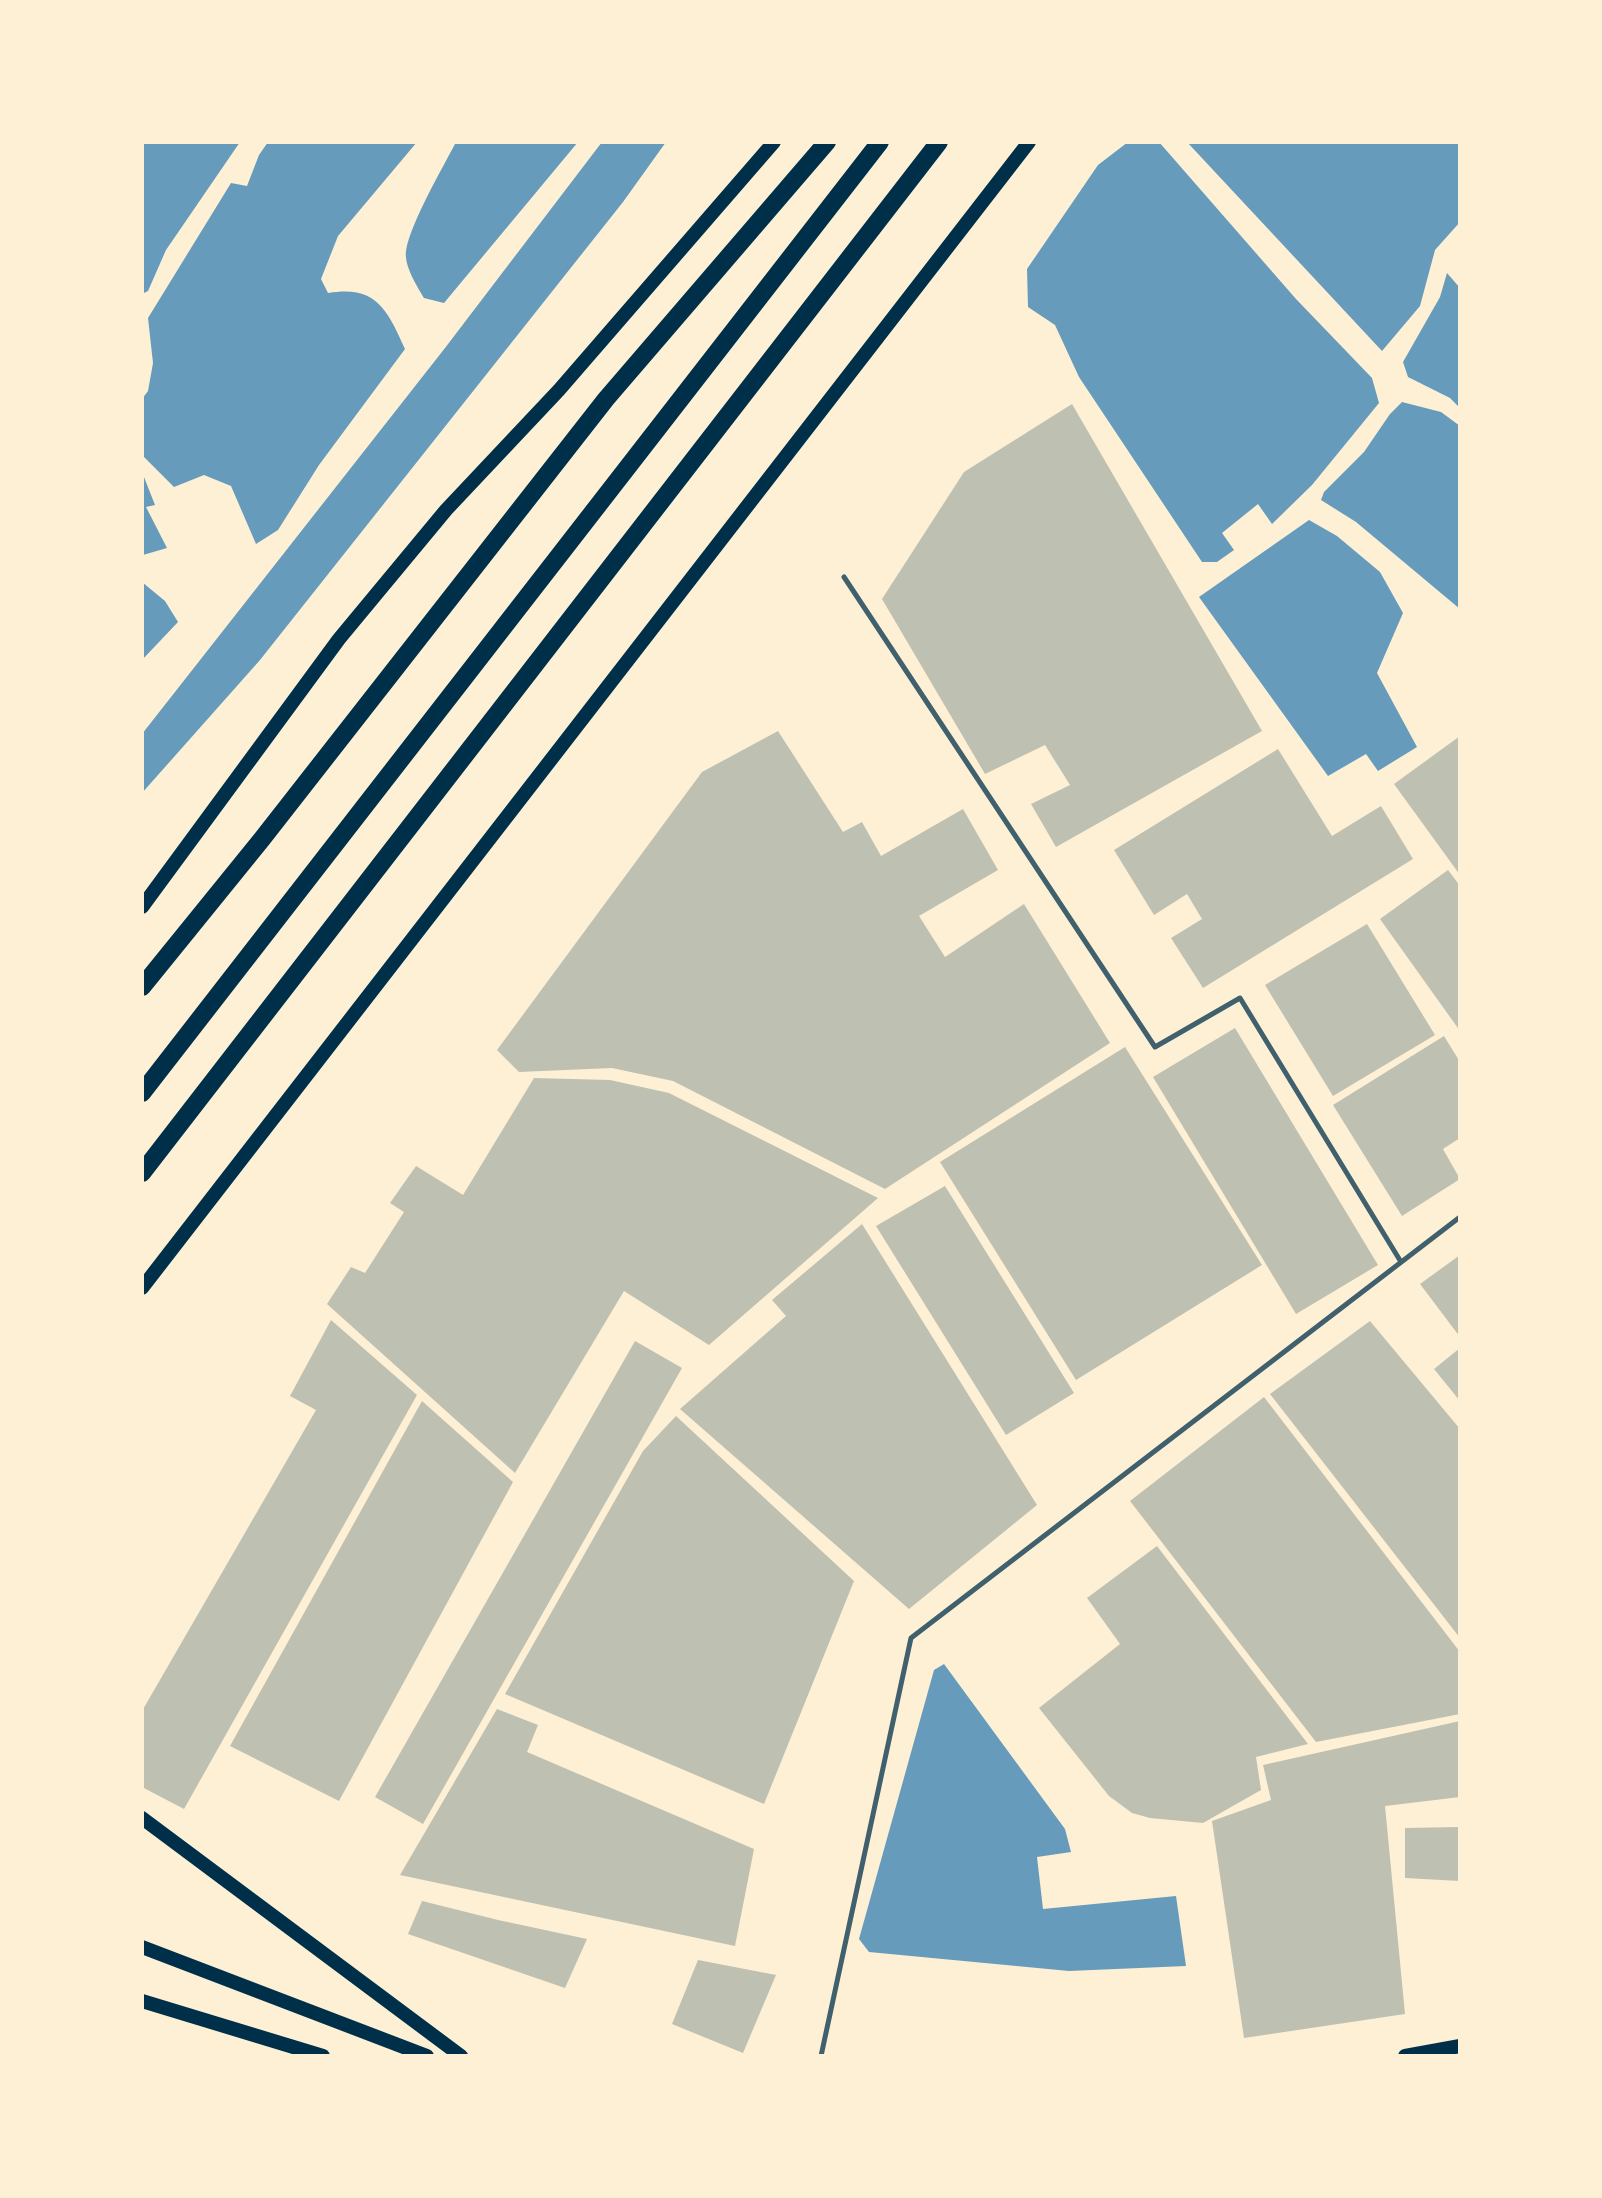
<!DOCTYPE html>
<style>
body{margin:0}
#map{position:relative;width:1602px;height:2198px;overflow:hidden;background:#fdf0d5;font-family:Signika,sans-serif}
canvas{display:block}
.frame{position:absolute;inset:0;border:144px solid #fdf0d5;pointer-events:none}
</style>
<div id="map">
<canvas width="1602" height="2198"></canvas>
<div class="frame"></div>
</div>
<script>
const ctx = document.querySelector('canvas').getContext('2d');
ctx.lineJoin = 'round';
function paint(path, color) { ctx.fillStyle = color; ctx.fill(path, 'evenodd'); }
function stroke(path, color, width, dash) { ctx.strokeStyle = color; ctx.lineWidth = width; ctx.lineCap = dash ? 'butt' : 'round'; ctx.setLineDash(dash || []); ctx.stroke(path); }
paint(new Path2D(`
 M142,142H240L166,250L148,291L142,294Z
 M268,142H417L338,236L321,279L328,293C376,285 387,309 405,349L319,465L278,530L256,544L231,486L204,475L174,487L142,455V399L148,391L153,363L148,318L231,183L247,186L259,155Z
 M456,142H578L444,303L424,298C417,286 404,266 406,251C410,224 442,169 456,142Z
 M602,142H666L623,202L260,660L142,793V734L445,348Z
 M1128,142H1159L1296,299L1372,378L1379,403L1312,485L1272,524L1258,504L1222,533L1234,550L1217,562H1202L1079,377L1055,325L1028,307L1027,269L1098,165Z
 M1187,142H1460V222L1435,250L1420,306L1382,351Z
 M1447,273L1460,288V408L1450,398L1408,377L1403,362L1440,297Z
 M1402,402L1441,412L1460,426V609L1356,522L1321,500L1324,492L1364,452L1390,414Z
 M142,472L155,505L146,507L167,548L143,555Z
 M1309,520L1337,536L1380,572L1403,613L1377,673L1417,747L1378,771L1366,754L1328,776L1199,597Z
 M142,582L165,601L178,622L142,660Z
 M944,1664L1065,1829L1071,1852L1037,1857L1043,1909L1176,1896L1186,1966L1069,1971L869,1952L859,1939L934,1670Z`), '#669bbc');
paint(new Path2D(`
 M1072,404L1262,731L1056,847L1031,804L1070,785L1045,745L985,774L882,599L964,472Z
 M778,731L843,832L862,822L881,856L963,809L998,870L919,916L945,957L1024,904L1110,1043L885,1189L673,1081L612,1068L519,1072L497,1050L702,772Z
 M1460,736V875L1394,784Z
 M1278,749L1332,836L1381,806L1413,859L1203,988L1171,938L1202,919L1187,894L1154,915L1114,850Z
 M1448,870L1460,886V1031L1380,919Z
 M1367,924L1435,1035L1333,1096L1265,985Z
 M1235,1028L1378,1265L1296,1314L1153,1077Z
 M1444,1036L1460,1062V1138L1443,1149L1460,1179L1402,1216L1333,1105Z
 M1125,1047L1262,1265L1076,1380L940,1162Z
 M534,1078L610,1080L669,1093L878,1198L709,1345L624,1291L515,1473L327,1304L351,1267L365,1273L404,1212L390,1203L416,1166L463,1195Z
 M945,1186L1074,1393L1006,1435L876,1226Z
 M862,1224L1037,1505L909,1609L680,1409L786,1316L772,1300Z
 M1460,1255V1337L1420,1284Z
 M331,1320L417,1395L184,1809L142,1787V1711L316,1410L290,1396Z
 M1370,1321L1460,1429V1638L1270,1394Z
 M635,1341L682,1368L423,1824L375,1797Z
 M1460,1348V1401L1434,1369Z
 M1264,1397L1460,1652V1714L1316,1742L1130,1501Z
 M422,1401L513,1482L339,1801L230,1746Z
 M676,1416L854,1581L764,1804L505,1694L643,1451Z
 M1157,1546L1308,1744L1256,1757L1261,1790L1203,1823L1150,1818L1132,1813L1109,1796L1039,1708L1120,1644L1087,1598Z
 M497,1709L538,1725L527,1752L754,1849L735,1946L400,1875Z
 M1460,1721V1797L1385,1806L1405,2014L1244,2038L1212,1821L1271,1800L1263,1765Z
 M1460,1827V1881L1405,1878V1828Z
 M422,1901L498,1920L587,1939L565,1988L408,1934Z
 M698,1960L776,1975L743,2053L672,2024Z`), '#bec0b2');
stroke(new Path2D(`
 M844,577L1155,1047L1240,998L1401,1262
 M821,2056L911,1638L1460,1217`), '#3f606c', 5);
stroke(new Path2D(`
 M142,907L339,639L446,510L559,390L774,142
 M142,1288L1029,142
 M142,1818L461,2056
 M142,1947L427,2056
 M142,2001L323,2056
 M1405,2056L1460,2046`), '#003049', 14);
stroke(new Path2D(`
 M142,987L262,839L606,399L827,142
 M142,1093L880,142
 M142,1173L939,142`), '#003049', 18);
</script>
